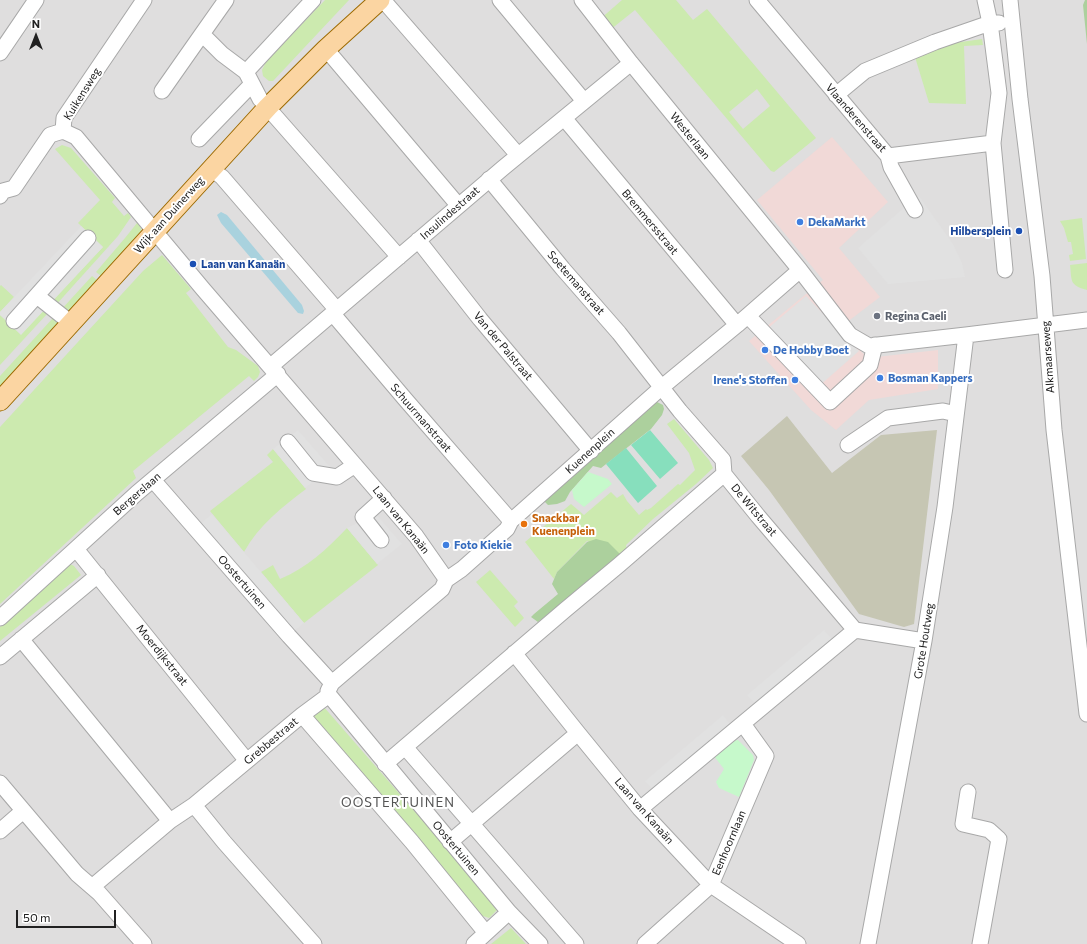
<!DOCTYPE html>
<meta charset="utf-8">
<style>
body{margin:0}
#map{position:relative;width:1087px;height:944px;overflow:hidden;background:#f1eee8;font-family:Commissioner,sans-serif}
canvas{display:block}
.north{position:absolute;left:16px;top:16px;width:40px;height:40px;-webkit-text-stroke:3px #fff;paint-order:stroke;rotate:0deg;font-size:11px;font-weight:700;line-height:16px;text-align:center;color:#212121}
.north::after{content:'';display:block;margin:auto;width:14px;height:18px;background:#212121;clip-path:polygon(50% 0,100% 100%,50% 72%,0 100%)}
.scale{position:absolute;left:16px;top:910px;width:100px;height:18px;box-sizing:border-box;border:2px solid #212121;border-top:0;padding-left:5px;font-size:12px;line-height:14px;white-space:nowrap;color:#212121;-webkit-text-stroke:3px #fff;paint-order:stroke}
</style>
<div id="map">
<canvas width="1087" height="944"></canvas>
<div class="north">N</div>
<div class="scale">50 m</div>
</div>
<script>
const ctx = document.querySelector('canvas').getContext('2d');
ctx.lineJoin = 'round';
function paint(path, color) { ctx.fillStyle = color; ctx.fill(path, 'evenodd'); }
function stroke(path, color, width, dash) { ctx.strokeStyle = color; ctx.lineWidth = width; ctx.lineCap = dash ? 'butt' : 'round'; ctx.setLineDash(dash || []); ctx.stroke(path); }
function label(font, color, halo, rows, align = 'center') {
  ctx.font = font + ' Commissioner,sans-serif'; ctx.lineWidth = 4; ctx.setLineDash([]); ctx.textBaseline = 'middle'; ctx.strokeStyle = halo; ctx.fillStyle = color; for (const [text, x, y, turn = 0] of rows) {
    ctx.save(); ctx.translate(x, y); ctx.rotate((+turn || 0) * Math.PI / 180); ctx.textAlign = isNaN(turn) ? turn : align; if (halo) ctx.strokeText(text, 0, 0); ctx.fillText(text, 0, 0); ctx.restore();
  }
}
paint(new Path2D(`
 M0,0H1087V944H0Z`), '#dfdede');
paint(new Path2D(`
 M832,137L888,202L839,248L880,297L838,329L868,358L938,350V389L869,400L836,430L811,410L749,341L823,280L757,200Z`), '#f1d9d7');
paint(new Path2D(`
 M787,416L832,473L881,435L937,430L914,624L904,627L859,614L769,490L741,456Z`), '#c6c6b3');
paint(new Path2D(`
 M325,0H349L273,81H269L263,76L262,70L266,62Z
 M622,0H676L693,20L707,9L816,138L774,172L771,171L635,10L610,30L599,20ZM757,89L770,106L743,129L729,112Z
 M982,39L983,45L964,46L966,104L929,103L915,57L954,43Z
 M62,145L71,148L115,198L112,202L124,216L128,213L131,217L118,236L55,306L51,302L103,247L78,223L100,200L55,149Z
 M1082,218L1086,259L1070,261L1069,255L1073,254L1071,242H1068L1064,228L1060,221Z
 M137,223H138C143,227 141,233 138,238L101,276L96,272L125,238Z
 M162,255L191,289L186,293L228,347L236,350L258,366L260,372L258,377L254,381L249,376L133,471L136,478L0,604V427L143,271Z
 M1087,263V290C1069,285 1072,281 1070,265Z
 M92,276L97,280L67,316L60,311Z
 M1,285L14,297L0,312V286Z
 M43,311L47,314L0,365V315L21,334Z
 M53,318L61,325L0,391V376Z
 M674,419L709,460L713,468L696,484L653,519L626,545L627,550L622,556L587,541L557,572L554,579L525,542L571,504L584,515L611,492L617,498L623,494L627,501L639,515L646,509L647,510L651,508L678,484L680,485L695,470L689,453L667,424Z
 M273,449L306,489C282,507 259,525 244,552L210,511L273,462L267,455Z
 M347,528L378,565L304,623L261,572L273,565L280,579C307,568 327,549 347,528Z
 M70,564L74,566L81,575L0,641V627Z
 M490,570L518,602L514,606L524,618L515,627L476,582Z
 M323,706L499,908L489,918L480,915L311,715Z
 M511,928L526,944H491Z`), '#cceaaf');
paint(new Path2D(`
 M1085,0H1087V44L1083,5Z
 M655,401L663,405L664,409L662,415L651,429L601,468L593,466L570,492L565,501L557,504L548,505L544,501Z
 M596,539L608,542L622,556L538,622L531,617L534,614L558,594L552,584L557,572L587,542Z`), '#acd09d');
paint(new Path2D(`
 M588,472L608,479L612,484L584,507L574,499L572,490Z
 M738,740L753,755L754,760L739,797L719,788L716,782L724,769L714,756L732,741Z`), '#c6f9cb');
paint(new Path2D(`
 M650,430L678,463L660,479L631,445Z
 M626,448L657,486L638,503L606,464Z`), '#87dfbd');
paint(new Path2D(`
 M919,196L953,244L962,263L965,277L888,284L858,248L908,204Z
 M81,226L103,247L21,335L0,315V312Z
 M806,296L859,351L818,387L766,330Z
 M298,430L331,468L305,488L273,449Z
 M212,514L304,623L293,632L201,523Z
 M376,514L402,544L377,564L347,528Z
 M824,630L832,639L755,704L747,695Z
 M723,715L730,724L652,789L645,781Z`), '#e1e1e1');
paint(new Path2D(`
 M221,212L227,215L302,305L304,311L303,314L298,313L221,223L217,215Z`), '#a9d2de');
const minor = new Path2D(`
 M313,0L246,72L260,99L399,257
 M383,0L518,155
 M500,0L584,101
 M582,0L631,63L800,270
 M757,0L888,156L993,143
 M985,0L990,23L999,93L993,143L1005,270
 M1010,0L1020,99L1042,276L1054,430L1087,714
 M202,34L226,0
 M326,49L458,205
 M0,53L36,0
 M162,91L202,34L222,54L246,72
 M836,95L865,71L935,42L990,23H999
 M564,118L737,325
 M63,131L76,137L203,289L416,536L444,576L446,580L442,589L332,683L328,691L329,695
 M63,131L64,118L144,0
 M199,139L252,84
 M888,156L891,167L915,210
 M211,169L222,177L337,310
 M489,179L563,269L619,333L680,411L723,460L724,474L758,516L855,630
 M0,196L3,191L14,188L50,135L63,131
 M418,240L480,319L591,451
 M37,296L71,323
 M333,314L405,399L511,521
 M748,316L830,402L870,365L875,345
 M14,321L88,238
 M271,366L503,168L631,63
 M288,442L313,473L337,477L355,465
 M848,445L888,418L943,411L956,414
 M153,480L289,636L332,683
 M381,540L363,517L384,498
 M76,549L247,761
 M446,580L462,569L507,529L511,521L662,387L737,325L800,270L850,335L869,346L966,335L1087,320
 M0,618L137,493L278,374
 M21,639L170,821
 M514,653L578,733L640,809L711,885L798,944
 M0,657L98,575
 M329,695L509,912L540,944
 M302,715L412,842L486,933
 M405,747L576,944
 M385,764L565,610L619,565L724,474
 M0,783L77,874L99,893L144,944
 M968,792L963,824L989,830L999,839L980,944
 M194,805L224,842L314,944
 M640,809L855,630L924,641
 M0,831L23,811
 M450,842L578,733
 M92,887L170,821L194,805L302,715L329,695
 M474,944L509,912
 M645,944L711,885L766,756L743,724
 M868,944L924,641L945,507L966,335`);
const major = new Path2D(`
 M0,401L268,107L326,49L380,0`);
stroke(minor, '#a8a8a8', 17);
stroke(major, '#9c6a01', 21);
stroke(minor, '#fff', 15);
stroke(major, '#fbd5a2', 19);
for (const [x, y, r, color] of [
 [800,222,4,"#3f7fe0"],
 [1019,231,4,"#1a4fb4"],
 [193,264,4,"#1a4fb4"],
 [877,316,4,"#6b7280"],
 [765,350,4,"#3f7fe0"],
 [880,378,4,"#3f7fe0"],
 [795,380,4,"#3f7fe0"],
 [524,524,4,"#e8710a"],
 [446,545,4,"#3f7fe0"]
]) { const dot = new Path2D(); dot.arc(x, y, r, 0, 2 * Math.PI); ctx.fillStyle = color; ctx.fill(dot); stroke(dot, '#fff', 1.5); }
label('11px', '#212121', '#fff', [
 ["Kuikensweg",82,94,-58],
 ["Vlaanderenstraat",856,118,49],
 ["Westerlaan",690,136,51],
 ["Insulindestraat",450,213,-41],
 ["Wijk aan Duinerweg",169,215,-48],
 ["Bremmersstraat",650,222,50],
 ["Soetemanstraat",576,283,49],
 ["Van der Palstraat",503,346,50],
 ["Alkmaarseweg",1048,357,-94],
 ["Schuurmanstraat",421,418,49],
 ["Kuenenplein",590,451,-42],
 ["Bergerslaan",137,494,-41],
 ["De Witstraat",754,510,50],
 ["Laan van Kanaän",401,520,51],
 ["Oostertuinen",242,582,49],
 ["Grote Houtweg",924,641,-81],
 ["Moerdijkstraat",162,655,51],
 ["Grebbestraat",271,741,-40],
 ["Laan van Kanaän",644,811,49],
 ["Eenhoornlaan",729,843,-67],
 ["Oostertuinen",456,848,50]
]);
label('bold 11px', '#366cbe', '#fff', [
 ["DekaMarkt",808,222],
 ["De Hobby Boet",773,350],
 ["Bosman Kappers",888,378],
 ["Irene's Stoffen",787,380,"right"],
 ["Foto Kiekie",454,545]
], 'left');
label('bold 11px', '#164399', '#fff', [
 ["Hilbersplein",1011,231],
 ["Laan van Kanaän",201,264,"left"]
], 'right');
label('bold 11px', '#5b616d', '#fff', [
 ["Regina Caeli",885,316]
], 'left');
label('bold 11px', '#c56008', '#fff', [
 ["Snackbar",532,518],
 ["Kuenenplein",532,531]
], 'left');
ctx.letterSpacing = '1px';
label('13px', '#545454', '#fff', [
 ["OOSTERTUINEN",398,803]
]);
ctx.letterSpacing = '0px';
</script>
